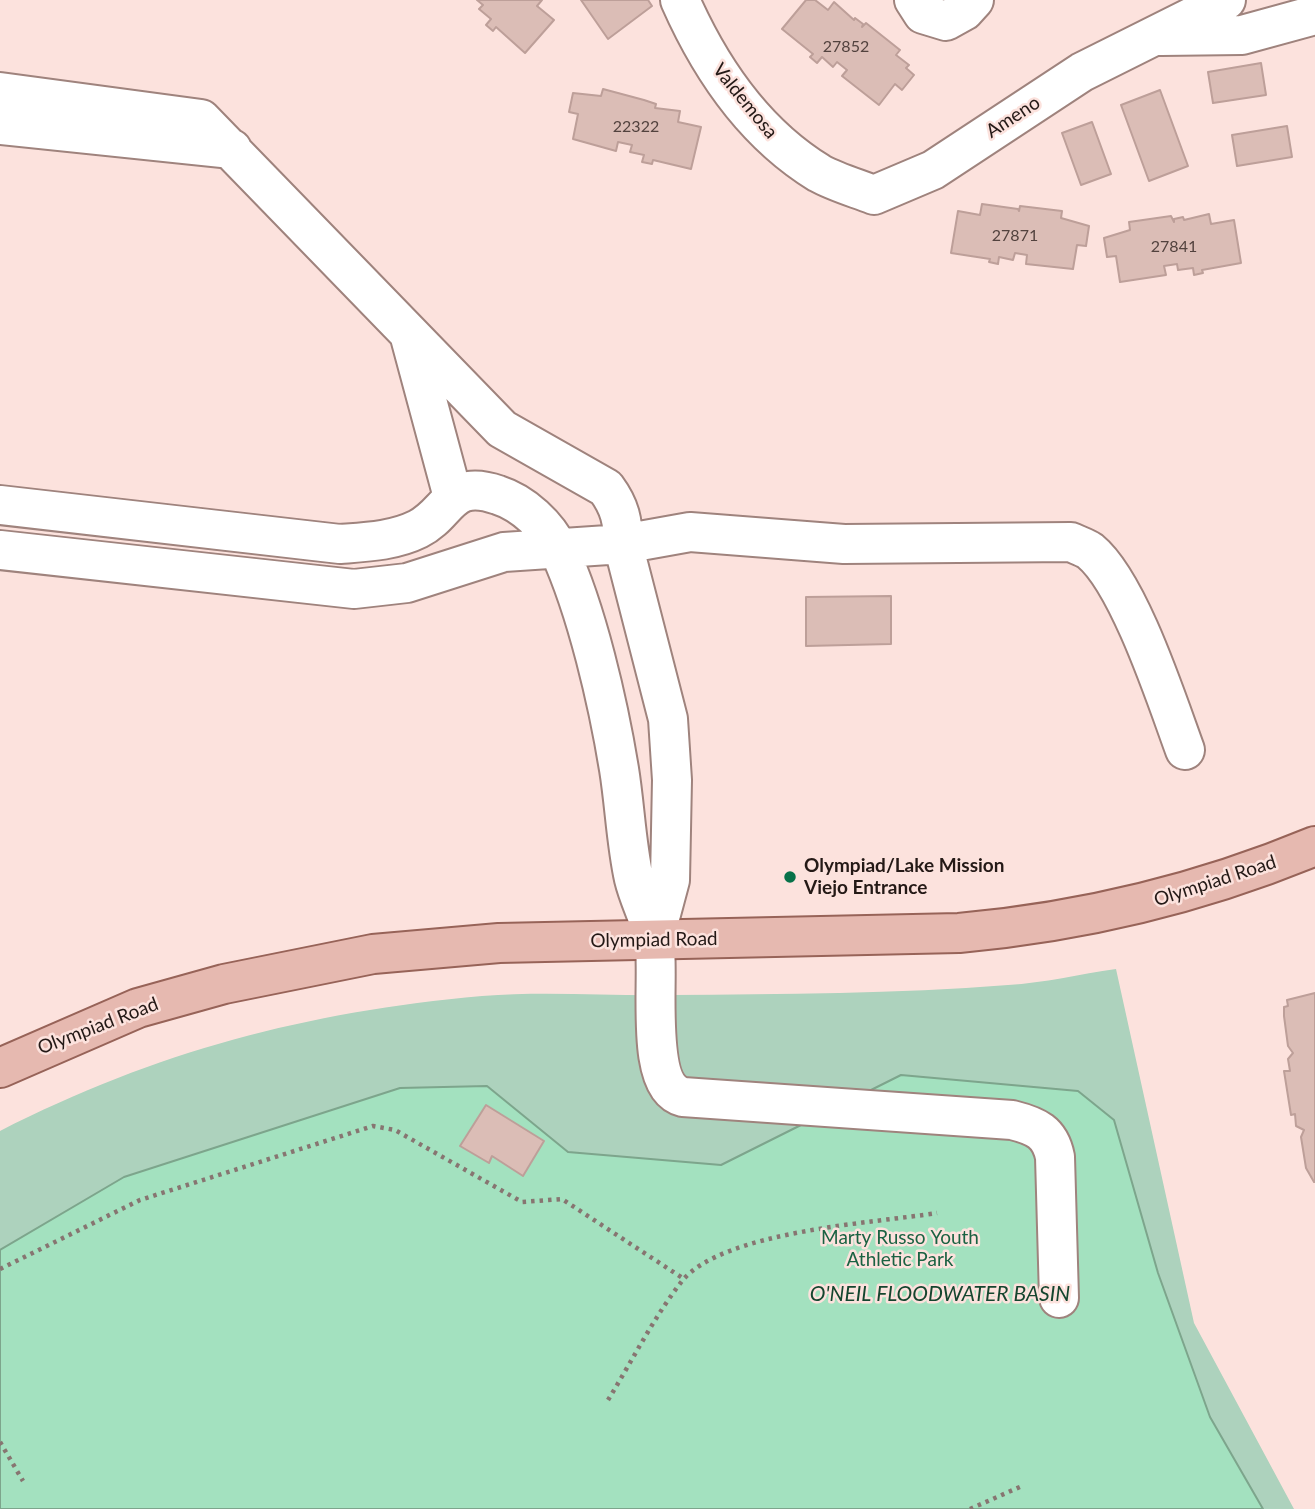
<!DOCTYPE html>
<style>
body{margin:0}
canvas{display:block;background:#fce2dd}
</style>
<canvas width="1315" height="1509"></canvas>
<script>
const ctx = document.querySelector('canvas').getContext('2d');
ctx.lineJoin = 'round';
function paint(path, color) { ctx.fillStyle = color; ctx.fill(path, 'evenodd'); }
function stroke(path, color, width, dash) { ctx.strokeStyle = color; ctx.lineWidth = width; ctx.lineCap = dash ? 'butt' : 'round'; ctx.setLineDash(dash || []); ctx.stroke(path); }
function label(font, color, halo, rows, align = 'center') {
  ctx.font = font + ' Lato,sans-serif'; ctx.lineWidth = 5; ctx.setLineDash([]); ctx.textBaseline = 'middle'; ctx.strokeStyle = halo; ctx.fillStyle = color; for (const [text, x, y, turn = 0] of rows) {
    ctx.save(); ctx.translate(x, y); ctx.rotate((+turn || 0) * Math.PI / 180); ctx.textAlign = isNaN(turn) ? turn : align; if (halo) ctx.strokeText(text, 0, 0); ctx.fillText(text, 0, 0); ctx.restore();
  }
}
paint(new Path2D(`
 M1116,969L1194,1323L1294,1509H0V1131C157,1051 306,1012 482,996C544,991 608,996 670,995C783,994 896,994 1008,985C1044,983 1080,974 1116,969Z`), '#add2bd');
const water = new Path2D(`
 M901,1075L1078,1091L1114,1120L1158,1273L1210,1417L1263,1509H0V1250L124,1177L400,1088L487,1086L568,1152L721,1165Z`);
paint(water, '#a3e1bf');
stroke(water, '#7da58c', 2);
const building = new Path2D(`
 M477,0H542L537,6L554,20L525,53L496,27L493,31L486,25L491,19L479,9L483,5Z
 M581,0H648L652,6L608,39Z
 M806,0H815L828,10L834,2L854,20L855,18L863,24L862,27L866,23L900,50L896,55L909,65L906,68L914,75L902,90L895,84L879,105L842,76L847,70L837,62L833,67L822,57L817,63L810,57L813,54L782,29Z
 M1261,63L1266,95L1213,103L1208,72Z
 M603,89L644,100L656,104L655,108L680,111L678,122L701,127L691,169L653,160L652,164L642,162L644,155L630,152L632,145L618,142L616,151L573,139L578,114L569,112L573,93L601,96Z
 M1160,90L1188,166L1149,181L1121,105Z
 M1092,122L1111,174L1081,185L1062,133Z
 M1287,126L1292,157L1237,166L1232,135Z
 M982,204L1018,209L1019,211L1020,206L1062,211L1061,218L1089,226L1086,246L1077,245L1073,269L1026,264L1027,255L1015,253L1013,260L999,257L998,264L989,262L990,259L951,253L958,211L980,215Z
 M1209,214L1211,224L1234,220L1241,263L1202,270L1203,273L1194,275L1193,268L1178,270L1177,264L1164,266L1166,275L1120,282L1116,256L1107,257L1104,238L1130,230L1129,222L1171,216L1174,222V219L1183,217L1184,220Z
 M891,596V644L806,646V597Z
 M1315,993V1182H1314L1306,1168L1301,1137L1304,1130L1296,1126L1295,1114L1291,1115L1284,1071H1290L1288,1059L1293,1053L1288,1046L1284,1016V1007L1288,1006L1287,1000Z
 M486,1105L544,1141L523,1176L492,1156L489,1163L460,1146Z`);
paint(building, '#dbbdb6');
stroke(building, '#bd9f99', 2);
const minor = new Path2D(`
 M680,0C710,68 754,133 819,173C835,182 856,188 874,195L933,170L1082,72L1226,0
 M914,0L923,14L946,21L964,11L974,0
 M1161,36L1242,35L1315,15
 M0,92L201,119L502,429L606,488C620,507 623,521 623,544L668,719L672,780L670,880L654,940
 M0,125L232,149
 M410,337L453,497
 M0,505L340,544C366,542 394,541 418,529C450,513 449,478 498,495C523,503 548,526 559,550C587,611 608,702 619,769C625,806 626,843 634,879C639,900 650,919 654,939C661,973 642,1087 683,1097L1012,1120C1036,1126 1050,1132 1055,1157L1059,1298
 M0,550L354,589L407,583L504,552L623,544L690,532L844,544L1071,542C1077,545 1084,547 1090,551C1129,583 1167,701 1185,750`);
const major = new Path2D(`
 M0,1068L138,1008L224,984L373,954L499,943L959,933C1082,922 1202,893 1315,846`);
stroke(minor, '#9f837d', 42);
stroke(major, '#976358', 42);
stroke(new Path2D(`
 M0,1269L140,1200L373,1126L395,1130L522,1202L562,1199L684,1279
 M608,1400C632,1361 654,1317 682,1281C723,1231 874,1223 937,1213
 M0,1442L23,1481
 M970,1509L1022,1486`), '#877571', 4.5, [3.5, 5]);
stroke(minor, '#fff', 38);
stroke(major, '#e6b9b0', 38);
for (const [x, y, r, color] of [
 [790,877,7,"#077149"]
]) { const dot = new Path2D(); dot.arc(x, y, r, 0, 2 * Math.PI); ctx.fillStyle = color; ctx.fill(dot); stroke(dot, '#fce2dd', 2.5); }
label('16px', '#52423e', null, [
 ["27852",846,47],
 ["22322",636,127],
 ["27871",1015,236],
 ["27841",1174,247]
]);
label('19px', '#241916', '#fce2dd', [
 ["Valdemosa",745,101,51],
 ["Ameno",1013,117,-33],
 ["Olympiad Road",1215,881,-18],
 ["Olympiad Road",654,940,-1],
 ["Olympiad Road",98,1026,-21]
]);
label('bold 19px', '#241916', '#fce2dd', [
 ["Olympiad/Lake Mission",804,866],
 ["Viejo Entrance",804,888]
], 'left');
label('19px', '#1a6242', '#fce2dd', [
 ["Marty Russo Youth",900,1238],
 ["Athletic Park",900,1260]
]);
label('italic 21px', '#14452e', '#fce2dd', [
 ["O'NEIL FLOODWATER BASIN",940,1294]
]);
</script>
